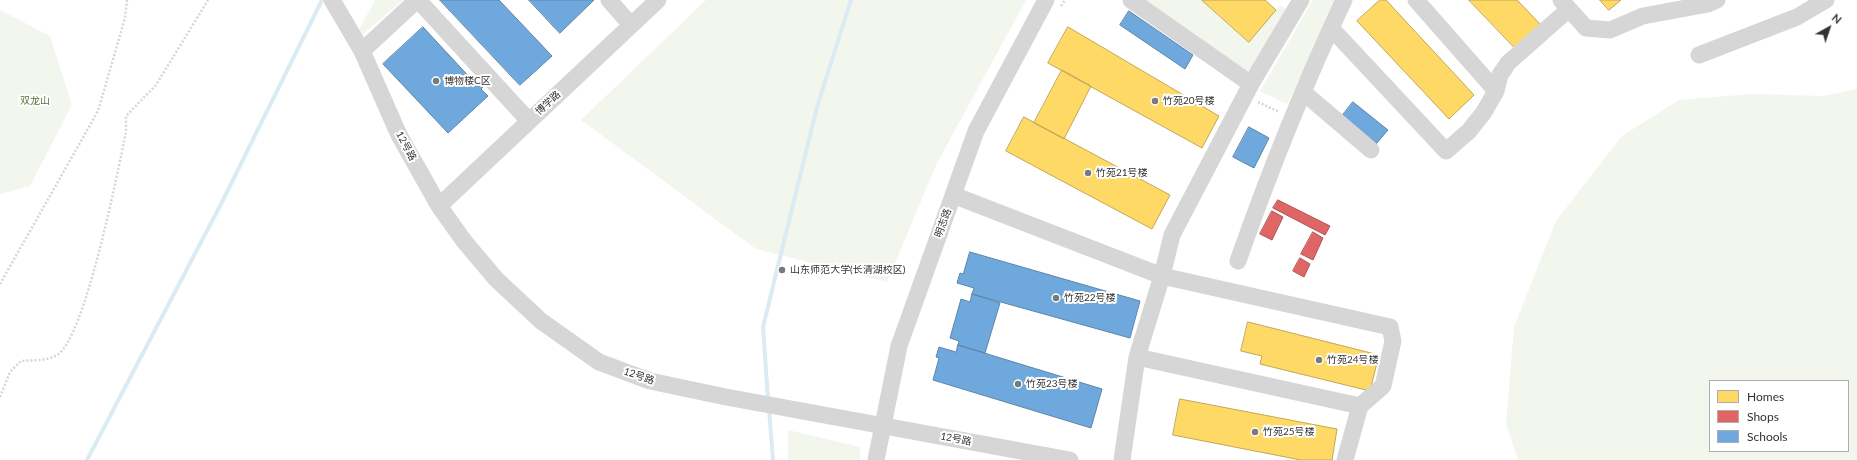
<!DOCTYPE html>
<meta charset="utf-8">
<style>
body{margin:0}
#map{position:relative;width:1857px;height:460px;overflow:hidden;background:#fff;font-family:Lato,sans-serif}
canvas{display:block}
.legend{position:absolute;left:1709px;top:380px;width:140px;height:72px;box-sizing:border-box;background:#fff;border:1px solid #adadad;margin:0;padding:5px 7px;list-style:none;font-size:12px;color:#323232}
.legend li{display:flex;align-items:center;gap:8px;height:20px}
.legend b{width:20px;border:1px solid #adadad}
.north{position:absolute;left:1809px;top:8px;width:40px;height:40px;-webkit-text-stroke:3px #fff;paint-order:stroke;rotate:40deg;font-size:11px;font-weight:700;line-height:16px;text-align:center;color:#323232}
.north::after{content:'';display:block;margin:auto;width:14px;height:18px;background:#323232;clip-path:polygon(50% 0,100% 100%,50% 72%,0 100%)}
</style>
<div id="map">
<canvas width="1857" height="460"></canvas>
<ul class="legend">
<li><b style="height:11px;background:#ffd966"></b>Homes</li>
<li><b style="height:11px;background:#e06666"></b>Shops</li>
<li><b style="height:11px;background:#6fa8dc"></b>Schools</li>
</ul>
<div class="north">N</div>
</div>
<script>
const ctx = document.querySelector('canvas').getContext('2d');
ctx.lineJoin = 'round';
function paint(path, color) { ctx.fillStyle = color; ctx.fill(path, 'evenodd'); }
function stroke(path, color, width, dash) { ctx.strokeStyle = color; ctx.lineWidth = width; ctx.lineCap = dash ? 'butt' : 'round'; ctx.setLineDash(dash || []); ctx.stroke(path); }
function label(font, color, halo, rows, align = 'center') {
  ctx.font = font + ' Lato,"Noto Sans SC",sans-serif'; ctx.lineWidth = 4; ctx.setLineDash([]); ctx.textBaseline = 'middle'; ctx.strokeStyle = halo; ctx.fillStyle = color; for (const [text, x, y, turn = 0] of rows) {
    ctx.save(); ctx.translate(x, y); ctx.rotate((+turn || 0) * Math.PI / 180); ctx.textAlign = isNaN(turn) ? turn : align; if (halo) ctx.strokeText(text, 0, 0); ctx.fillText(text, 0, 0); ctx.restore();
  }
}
paint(new Path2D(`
 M375,0H403L362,35L359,30Z
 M706,0H1026L937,163L887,282L756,249L581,120Z
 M1138,0H1202L1249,42L1280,5L1288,12L1257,66L1244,72Z
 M1313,0H1338L1287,104L1260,91Z
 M0,10L50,36L72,105L30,186L0,194Z
 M1857,89V460H1518L1506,424L1514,327L1556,221L1622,136L1679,100L1752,94L1823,96ZM1710,381H1848V451H1710Z
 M788,430L860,447V460H788Z`), '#f2f6ed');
const homes = new Path2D(`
 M1202,0H1265L1276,10L1249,42Z
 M1380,0H1386L1474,95L1449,119L1357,21Z
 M1469,0H1517L1542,26L1517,50Z
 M1600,0H1621L1609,10Z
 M1068,27L1219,116L1202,148L1048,63Z
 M1062,70L1091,86L1064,139L1034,123Z
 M1024,117L1170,195L1152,229L1006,151Z
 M1248,322L1379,355L1370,391L1260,364L1262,356L1241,351Z
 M1180,399L1337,429L1332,460H1301L1173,435Z`);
paint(homes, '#ffd966');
stroke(homes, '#c2a756', 1);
const shops = new Path2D(`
 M1278,200L1330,226L1325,235L1273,208Z
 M1272,211L1283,217L1272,240L1260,234Z
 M1313,232L1323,238L1313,260L1301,254Z
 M1300,258L1310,264L1304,277L1293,271Z`);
paint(shops, '#e06666');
stroke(shops, '#ac5656', 1);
const schools = new Path2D(`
 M440,0H499L552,56L520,85Z
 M529,0H594L560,33Z
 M1129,11L1193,55L1185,69L1120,25Z
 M423,27L474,82L476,80L483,87L481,89L488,96L448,133L383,64Z
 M1353,102L1388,130L1376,144L1342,116Z
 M1249,127L1269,138L1254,168L1233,157Z
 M970,252L1140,301L1130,338L972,294L974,288L957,283L960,273L963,274Z
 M972,294L1000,303L985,353L958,345L959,341L950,338L961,299L970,302Z
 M958,345L1102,389L1091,428L933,380L939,358L936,357L939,347L956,352Z`);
paint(schools, '#6fa8dc');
stroke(schools, '#5d85a9', 1);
stroke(new Path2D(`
 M768,400L763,327L817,107L851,0
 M769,409L773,460
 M87,460L221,204L322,0`), '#dbebf4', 4);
stroke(new Path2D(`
 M1061,6L1065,0
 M1258,102L1279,112
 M0,284L98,111L125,18L127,0
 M0,397L10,372L21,361C33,360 47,361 57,355C85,339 118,170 126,132V116L156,85L208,0`), '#d6d6d6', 2.5, [2, 2]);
stroke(new Path2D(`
 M332,0L362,51L399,135L439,206L464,241L496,279L541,321L599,362L650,381L726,397L1070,460
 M418,0L529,121
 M609,0L631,25
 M1131,0L1251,84
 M1416,0L1496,91
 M1561,0L1586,28L1610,30L1643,16L1708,4L1717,0
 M1331,28L1446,151L1469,131L1484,112L1496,91L1500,75L1508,63L1569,9
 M362,51L417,0
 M1699,55L1797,17L1826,0
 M1303,92L1371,150
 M953,195L1162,276L1390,327L1393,341L1383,386L1360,406L1345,460
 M439,206L658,0
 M1238,261C1269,173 1304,85 1344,0
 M1137,357L1360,406
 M876,460L899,346L976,131L1046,0
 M1122,460L1137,357L1162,276L1172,235L1251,84L1301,0`), '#d6d6d6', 17);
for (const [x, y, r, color] of [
 [436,81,4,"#7a7a7a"],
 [1155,101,4,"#7a7a7a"],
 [1088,173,4,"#7a7a7a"],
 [782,270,4,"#7a7a7a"],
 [1056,298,4,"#7a7a7a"],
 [1319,360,4,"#7a7a7a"],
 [1018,384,4,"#7a7a7a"],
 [1255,432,4,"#7a7a7a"]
]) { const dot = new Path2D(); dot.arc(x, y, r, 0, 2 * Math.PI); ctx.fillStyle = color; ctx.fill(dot); stroke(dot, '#fff', 1.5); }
label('10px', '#323232', '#fff', [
 ["博物楼C区",444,81],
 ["竹苑20号楼",1163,101],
 ["竹苑21号楼",1096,173],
 ["山东师范大学(长清湖校区)",790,270],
 ["竹苑22号楼",1064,298],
 ["竹苑24号楼",1327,360],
 ["竹苑23号楼",1026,384],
 ["竹苑25号楼",1263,432]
], 'left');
label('10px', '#56723b', '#fff', [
 ["双龙山",35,101]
]);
label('10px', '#323232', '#fff', [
 ["博学路",548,103,-43],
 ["12号路",406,146,62],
 ["明志路",943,223,-70],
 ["12号路",639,376,19],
 ["12号路",956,439,11]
]);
</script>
